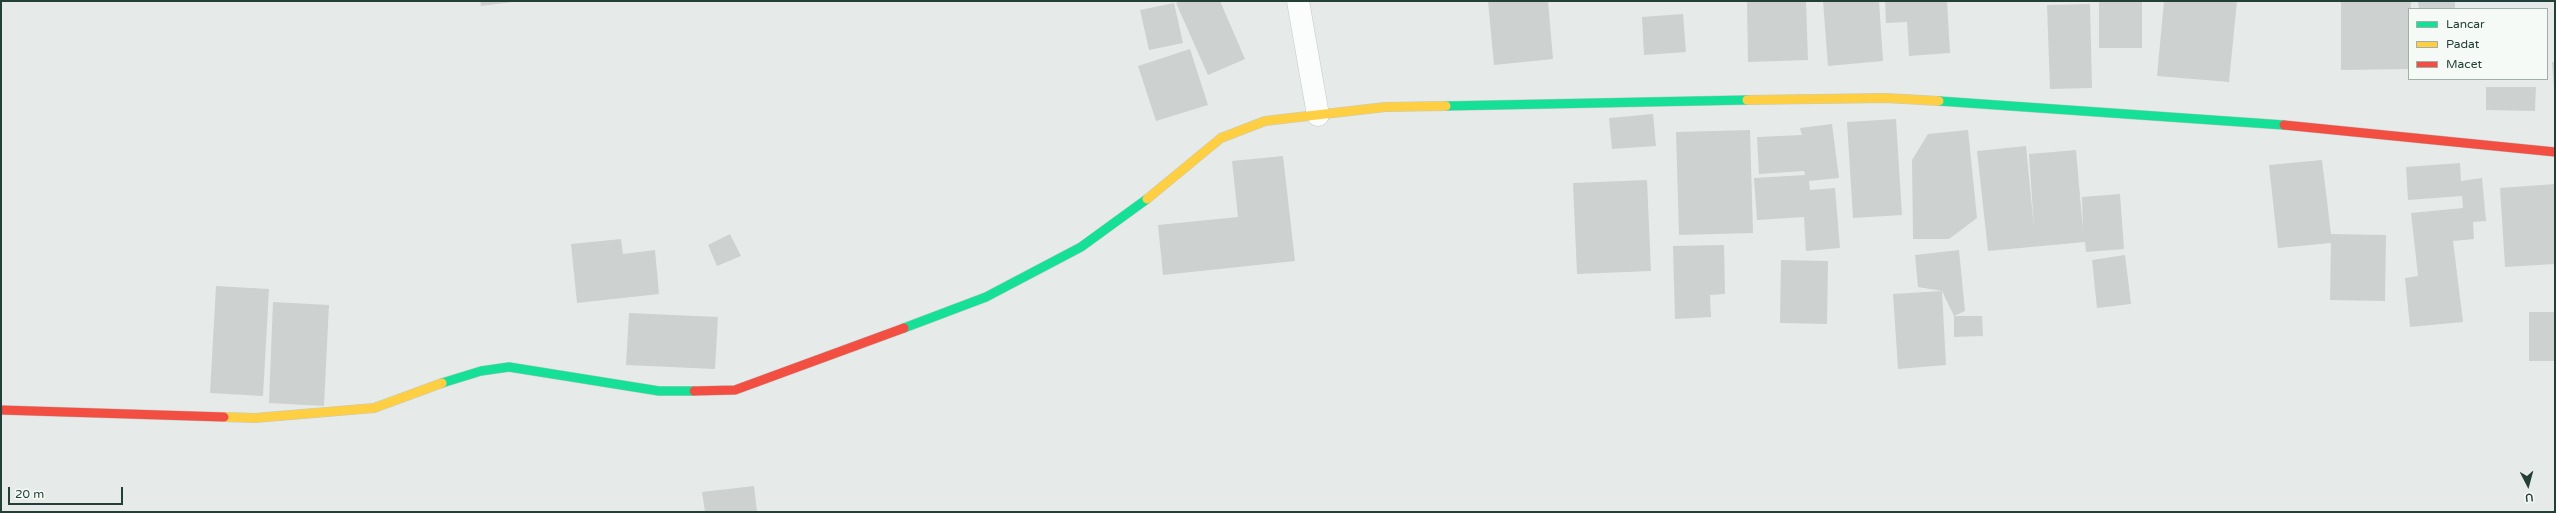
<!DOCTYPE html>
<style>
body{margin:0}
#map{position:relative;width:2556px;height:513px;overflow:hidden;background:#e6ebe9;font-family:"Varela Round",sans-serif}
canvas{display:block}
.frame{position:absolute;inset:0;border:2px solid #233f37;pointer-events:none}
.legend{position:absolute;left:2408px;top:8px;width:140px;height:72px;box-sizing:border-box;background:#f5faf7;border:1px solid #a1afaa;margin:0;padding:5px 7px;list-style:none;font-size:12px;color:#233f37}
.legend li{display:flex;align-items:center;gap:8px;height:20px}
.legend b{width:20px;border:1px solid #a1afaa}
.north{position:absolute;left:2508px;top:465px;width:40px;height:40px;-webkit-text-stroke:3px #f5faf7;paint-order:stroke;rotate:174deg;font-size:11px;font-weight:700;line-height:16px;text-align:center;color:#233f37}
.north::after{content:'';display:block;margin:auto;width:14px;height:18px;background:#233f37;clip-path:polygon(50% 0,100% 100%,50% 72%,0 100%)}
.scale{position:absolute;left:8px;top:487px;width:115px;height:18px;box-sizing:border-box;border:2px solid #233f37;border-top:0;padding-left:5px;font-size:12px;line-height:14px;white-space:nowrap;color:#233f37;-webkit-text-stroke:3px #f5faf7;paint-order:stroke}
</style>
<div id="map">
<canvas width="2556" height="513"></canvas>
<div class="frame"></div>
<ul class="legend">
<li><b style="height:5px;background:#16e098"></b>Lancar</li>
<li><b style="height:5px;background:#ffcf43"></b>Padat</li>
<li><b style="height:5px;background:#f24e42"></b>Macet</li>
</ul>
<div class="north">U</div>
<div class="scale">20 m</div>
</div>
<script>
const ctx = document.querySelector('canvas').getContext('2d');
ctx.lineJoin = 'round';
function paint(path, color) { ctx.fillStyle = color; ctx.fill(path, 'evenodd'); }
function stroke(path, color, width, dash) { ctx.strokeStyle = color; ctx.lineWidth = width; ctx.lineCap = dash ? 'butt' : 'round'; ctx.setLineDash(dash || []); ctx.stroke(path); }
paint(new Path2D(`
 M480,1H513V2L481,6Z
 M1180,1H1220L1245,59L1208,75L1176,3Z
 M1488,1H1548L1553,59L1494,65Z
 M1747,1H1806L1808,60L1748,62Z
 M1823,1H1879L1883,61L1828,66Z
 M1885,1H1947L1950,53L1909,56L1907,22L1886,23Z
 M2099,1H2142V48H2099Z
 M2164,1H2237L2229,82L2157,76Z
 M2418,1H2455V9H2419Z
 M2341,2H2411L2409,69L2341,70Z
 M1174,3L1183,43L1149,50L1140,10Z
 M2090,4L2092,88L2050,89L2047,5Z
 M1683,14L1686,52L1644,55L1642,17Z
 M1190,49L1208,105L1156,121L1138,66Z
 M2552,62H2555V89H2554Z
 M2486,87H2536L2535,111L2486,110Z
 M1653,114L1656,146L1612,149L1609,118Z
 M1896,119L1902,215L1853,218L1847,122Z
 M1832,124L1839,178L1809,181L1810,190L1835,188L1840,248L1806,251L1804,217L1757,220L1754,178L1805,175L1804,171L1759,174L1757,137L1802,135L1800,128Z
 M1750,130L1753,233L1679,235L1676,132Z
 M1968,130L1977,218L1949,239H1913L1912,160L1928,134Z
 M2026,146L2034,228L2029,154L2076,150L2083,230L2082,197L2120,194L2124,249L2086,252L2085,242L1988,251L1977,151Z
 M1283,156L1295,261L1163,275L1158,225L1238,217L1232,161Z
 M2322,160L2331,234L2386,235L2385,301L2330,300L2331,243L2278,248L2269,165Z
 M2460,163L2461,181L2482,178L2486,221L2473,222L2474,239L2453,241L2463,322L2410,327L2405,278L2418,276L2411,213L2463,208L2462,196L2408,200L2406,167Z
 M1647,180L1651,271L1577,274L1573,183Z
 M2555,184V264L2505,267L2500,188Z
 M730,234L741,256L717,266L708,245Z
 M621,239L623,254L655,250L659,294L577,303L571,244Z
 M1724,245L1725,294L1710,295L1711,317L1675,319L1673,246Z
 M1959,250L1965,311L1954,316L1942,291L1918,287L1915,255Z
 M2125,255L2131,304L2097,308L2092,260Z
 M1781,260L1828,261L1827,324L1780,323Z
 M216,286L269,289L263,396L210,393Z
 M1942,291L1946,365L1898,369L1893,294Z
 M273,302L329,305L324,406L269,403Z
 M2529,312H2555V361H2529Z
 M629,313L718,317L715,369L626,365Z
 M1954,316H1982L1983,336L1954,337Z
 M754,486L757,512H705L702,492Z`), '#cdd2d0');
const street = new Path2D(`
 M1298,1L1318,115`);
const fast = new Path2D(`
 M1939,101L2284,125
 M1446,106L1747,100
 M904,328L986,297L1081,247L1147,199
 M442,383L481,371L509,367L659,391H694`);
const slow = new Path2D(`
 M1747,100L1886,98L1939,101
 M1147,199L1221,138L1265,121L1385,107L1446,106
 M224,417L255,418L374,408L442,383`);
const jam = new Path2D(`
 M2284,125L2555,152
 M694,391L735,390L904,328
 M1,410L224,417`);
stroke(street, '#c3c8c6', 23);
stroke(fast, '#c1c9c6', 10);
stroke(slow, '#c1c9c6', 10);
stroke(jam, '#c1c9c6', 10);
stroke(street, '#fbfcfc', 22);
stroke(fast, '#16e098', 9);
stroke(slow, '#ffcf43', 9);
stroke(jam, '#f24e42', 9);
</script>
